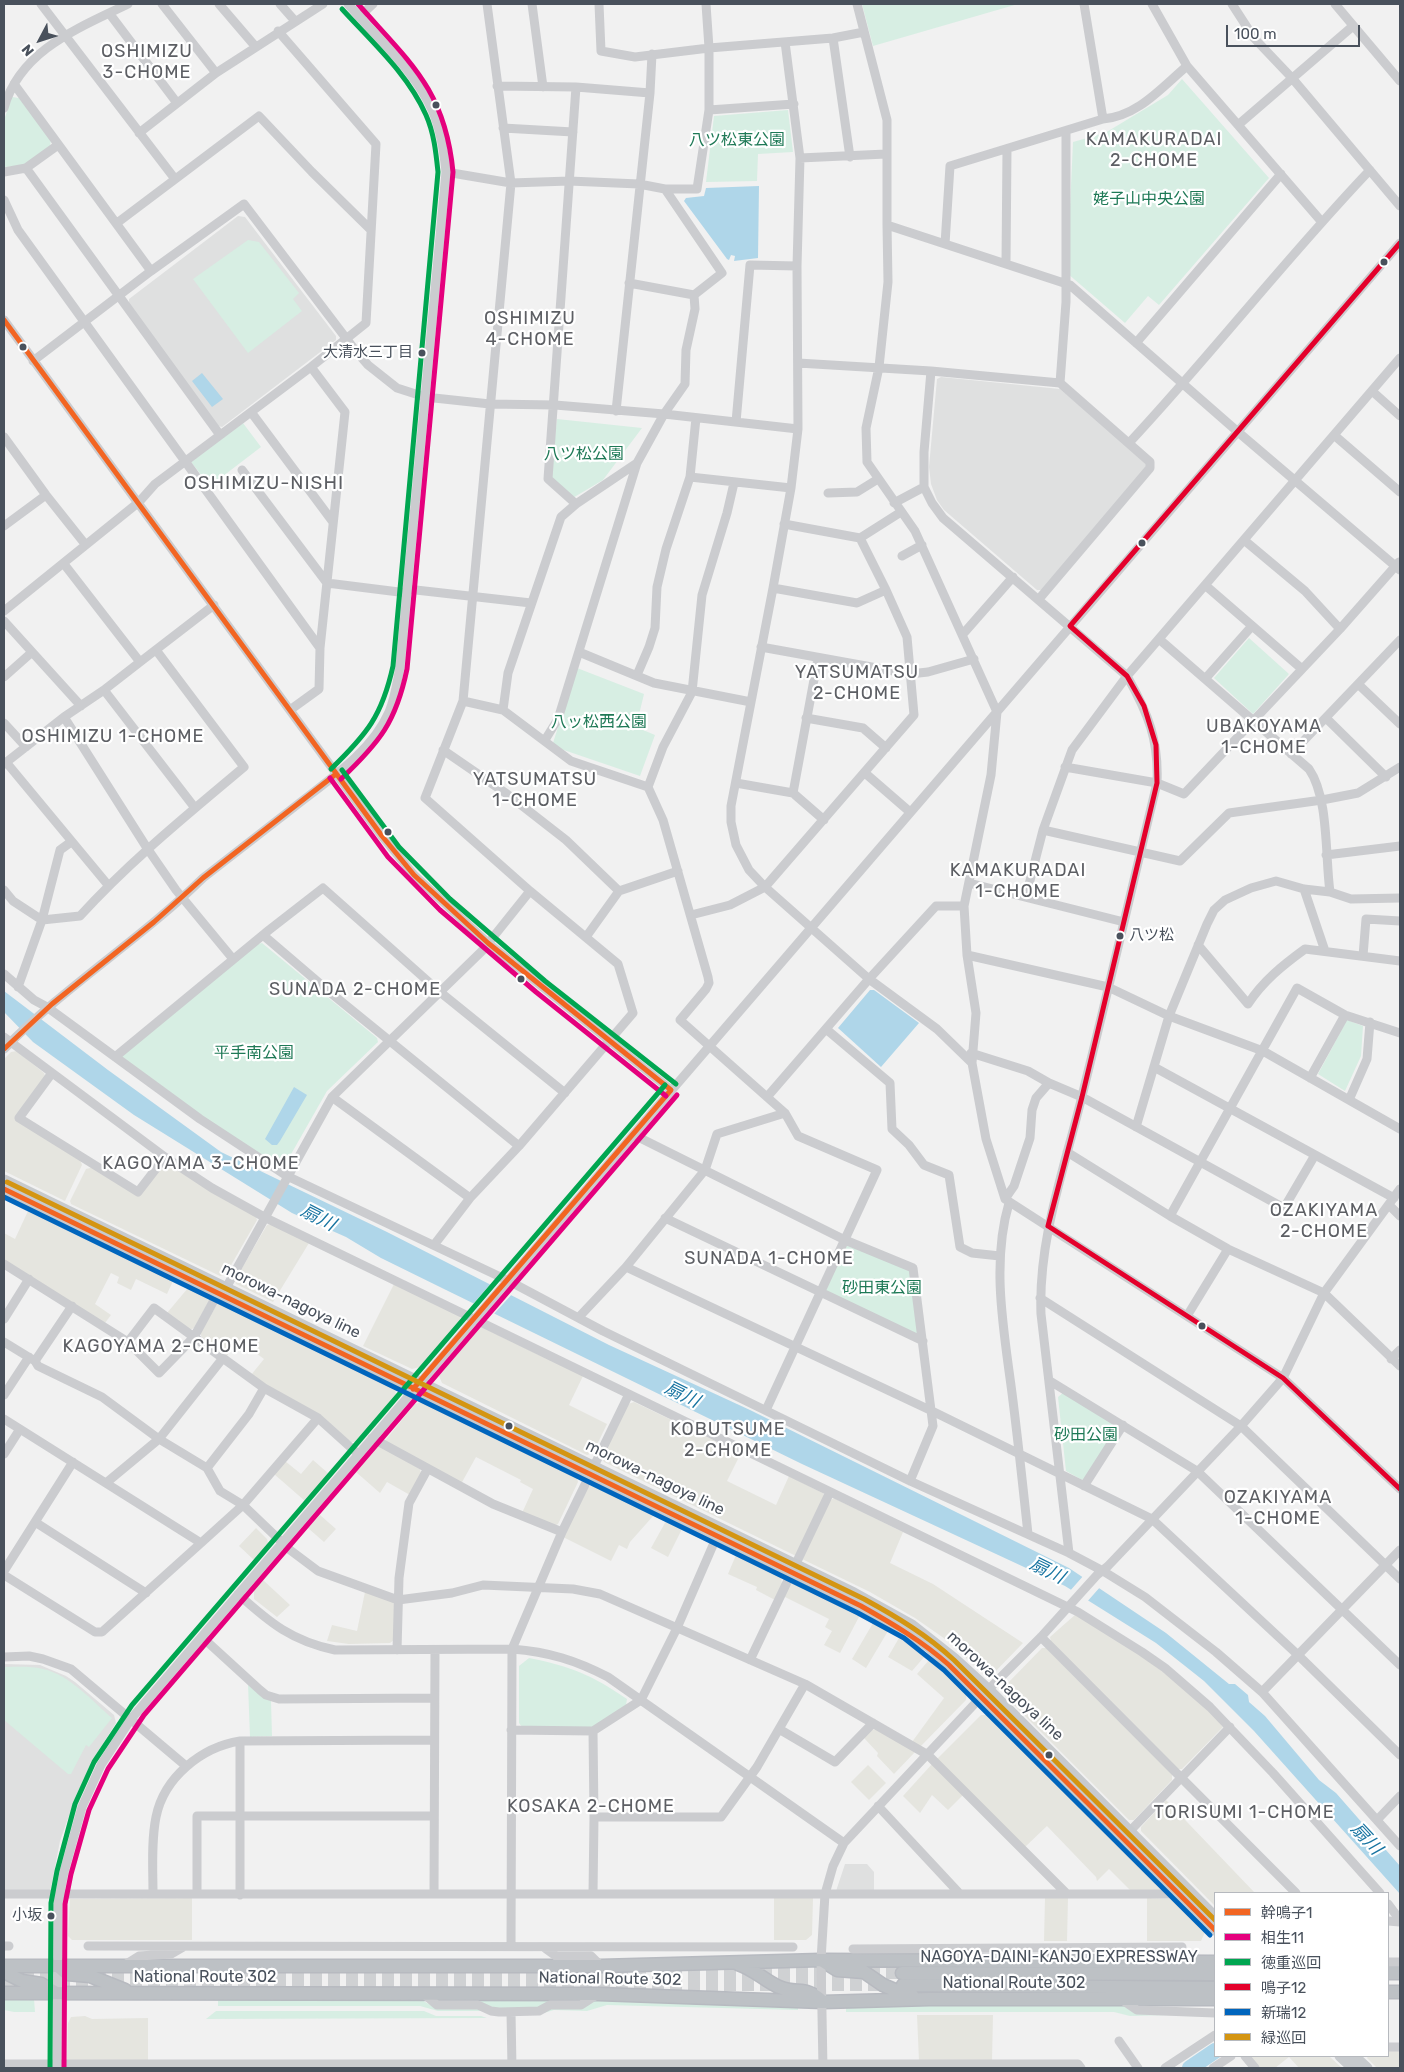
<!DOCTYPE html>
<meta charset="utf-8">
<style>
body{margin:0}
#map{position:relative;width:1404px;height:2072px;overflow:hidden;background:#f1f1f1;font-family:Rubik,"Noto Sans JP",sans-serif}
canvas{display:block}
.frame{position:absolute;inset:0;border:5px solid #49515c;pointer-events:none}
.legend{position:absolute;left:1214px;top:1892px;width:175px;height:165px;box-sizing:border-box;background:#fff;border:1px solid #b6b9be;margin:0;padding:6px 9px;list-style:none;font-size:15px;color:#49515c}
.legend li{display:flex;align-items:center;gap:10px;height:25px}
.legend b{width:25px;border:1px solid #b6b9be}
.north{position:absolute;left:15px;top:15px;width:50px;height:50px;-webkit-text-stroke:4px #fff;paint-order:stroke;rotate:230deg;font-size:14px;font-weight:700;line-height:20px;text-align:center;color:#49515c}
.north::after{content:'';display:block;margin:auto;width:18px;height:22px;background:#49515c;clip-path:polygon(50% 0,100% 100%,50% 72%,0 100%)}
.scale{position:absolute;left:1226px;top:25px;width:134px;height:22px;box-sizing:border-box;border:2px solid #49515c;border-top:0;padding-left:6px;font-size:15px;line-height:18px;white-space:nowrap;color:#49515c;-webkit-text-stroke:4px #fff;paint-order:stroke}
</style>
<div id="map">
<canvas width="1404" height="2072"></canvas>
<div class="frame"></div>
<ul class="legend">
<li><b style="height:6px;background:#f26522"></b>幹鳴子1</li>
<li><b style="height:6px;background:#e5007d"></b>相生11</li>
<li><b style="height:6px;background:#00a651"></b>徳重巡回</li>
<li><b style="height:6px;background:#e4002b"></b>鳴子12</li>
<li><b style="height:6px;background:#0065bd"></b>新瑞12</li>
<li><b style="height:6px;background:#d49512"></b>緑巡回</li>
</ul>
<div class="north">N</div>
<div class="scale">100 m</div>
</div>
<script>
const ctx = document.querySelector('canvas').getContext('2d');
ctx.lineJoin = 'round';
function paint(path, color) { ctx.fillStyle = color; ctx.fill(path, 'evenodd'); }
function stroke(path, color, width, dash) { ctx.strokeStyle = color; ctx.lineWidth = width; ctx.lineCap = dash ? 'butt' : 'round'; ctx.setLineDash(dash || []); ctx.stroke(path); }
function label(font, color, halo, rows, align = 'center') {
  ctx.font = font + ' Rubik,"Noto Sans JP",sans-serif'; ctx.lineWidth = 4.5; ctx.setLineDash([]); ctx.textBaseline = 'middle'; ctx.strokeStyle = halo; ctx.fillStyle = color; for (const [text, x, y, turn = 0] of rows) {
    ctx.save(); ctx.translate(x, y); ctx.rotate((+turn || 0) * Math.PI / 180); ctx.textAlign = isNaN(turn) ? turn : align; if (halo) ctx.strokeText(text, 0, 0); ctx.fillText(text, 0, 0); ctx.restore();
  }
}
paint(new Path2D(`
 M17,1051L44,1073L46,1078L16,1119L80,1159L82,1165L65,1201L4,1171V1059L11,1052Z
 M166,1162L256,1217L257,1220L226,1274L220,1276L71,1204L70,1201L86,1169L94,1167L139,1195L162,1165Z
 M28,1211L173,1281L167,1294L136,1279L131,1290L117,1283L119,1277L111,1273L95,1304L111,1315L105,1323L4,1261V1233L15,1239Z
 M270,1224L309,1243L273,1302L236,1284L235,1280L267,1225Z
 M394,1284L460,1316V1321L420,1367L412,1369L363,1346Z
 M188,1288L210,1299L194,1328L190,1330L167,1313Z
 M218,1303L395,1389L396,1396L356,1442H351L251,1375L264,1359L244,1344L238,1340L227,1356L202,1338L200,1332Z
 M481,1327L583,1376L569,1405L607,1424L593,1453L587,1455L442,1383L439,1376Z
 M422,1402L577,1478L578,1482L558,1524L554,1526L522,1513L533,1489L520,1482L521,1480L476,1457L461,1484L384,1442L415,1404Z
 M634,1402L741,1453L727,1481L776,1505L789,1476L823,1493L825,1497L796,1556L604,1462L602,1458L628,1404Z
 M379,1446L420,1469L421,1474L410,1495L387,1482L380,1493L356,1472Z
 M313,1460L329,1474L305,1501L274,1474L285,1461L301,1474Z
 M592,1485L654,1515L630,1542L627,1549L619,1545L611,1561L563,1537L587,1488Z
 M834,1498L903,1532L890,1563L933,1584L1023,1643L991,1676L986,1677L948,1641L915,1618L870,1592L802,1559L829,1501Z
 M320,1515L336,1529L324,1542L308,1528Z
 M666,1521L682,1529L668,1557L651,1548Z
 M256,1528L267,1539L268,1543L254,1560L239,1546Z
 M736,1555L781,1576L782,1584L775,1600L756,1590L757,1587L728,1574Z
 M263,1580L290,1605L277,1617L254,1599V1589Z
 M794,1583L860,1615L840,1653L824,1645L832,1631L825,1627L829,1619L783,1596L788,1586Z
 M365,1592L393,1602L395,1605V1639L390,1643L349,1644L327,1641L332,1625L357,1631Z
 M1076,1614L1141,1655L1205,1705L1223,1727L1182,1769H1178L1051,1642L1050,1637Z
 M873,1623L888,1631L866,1668L852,1659Z
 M899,1638L925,1656L912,1671L888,1657Z
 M1042,1648H1046L1172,1774V1780L1134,1820H1129L1004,1695V1687Z
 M929,1660L967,1692L966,1700L920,1747L912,1742L944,1698L917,1674Z
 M981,1715H989L1165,1892L1131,1891L1109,1869L1097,1881L1096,1877L1047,1826L1025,1847L937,1759Z
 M876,1729L915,1752L894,1774L877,1756L878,1753L864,1738L871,1730Z
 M932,1764L963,1795L948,1810L932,1795L920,1813L903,1796Z
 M868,1765L886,1783L869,1800L851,1782Z
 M1166,1800L1255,1893H1215V1906L1141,1831V1827Z
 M192,1898V1940H72L68,1936L70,1899Z
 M774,1898H813L812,1935L806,1940H774Z
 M1045,1898H1068L1067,1941H1044Z
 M1147,1898L1172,1899L1205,1932L1201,1941H1147Z
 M917,2015H993L992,2061H919Z
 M85,2016L92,2019L148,2018V2062L67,2061L68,2023L71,2017Z
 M1388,2051H1400V2068H1377L1367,2058L1368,2056H1388Z
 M1252,2056H1329L1342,2068H1299L1289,2057L1275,2068H1260L1251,2058Z`), '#e5e5df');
paint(new Path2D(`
 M238,216L245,217L336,336V340L222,427L218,426L129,305V299Z
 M941,377L1060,389L1146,462V467L1043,590H1037L944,510L937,500L931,484L929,467L937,379Z
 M4,1664L40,1665L66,1676L75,1682L114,1715L116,1723L92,1761L76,1796L60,1841L51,1888L49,1891H4Z
 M845,1864H867L874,1872V1891H836Z`), '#dfe0e0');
paint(new Path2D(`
 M862,4H1018L873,46Z
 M1182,79L1269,178L1159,305L1148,296L1125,323L1067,273L1073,142L1105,133L1168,95Z
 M12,97L19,98L51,140L50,146L23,166L4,167V120Z
 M788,110L793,152L758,154L757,181L706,182L714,116Z
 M248,240L259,242L299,293L293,299L302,311L248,353L193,279Z
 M557,419L642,428L603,480L571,499L550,482Z
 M243,423L261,447L210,486L191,462Z
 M1249,638L1289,674L1253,714L1214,678Z
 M577,668L644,694L636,727L655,735L640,776L552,746Z
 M262,943L377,1038L378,1042L327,1091L286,1163L279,1164L241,1144L122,1057V1054L258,944Z
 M1347,1020L1363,1026L1361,1056L1345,1091L1318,1074Z
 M845,1240L913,1268L923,1341L820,1292Z
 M1064,1392L1116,1426L1117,1430L1086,1479L1082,1480L1066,1471L1058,1397Z
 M529,1658C570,1666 592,1675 627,1699L626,1705L592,1728L522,1727L519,1723V1666Z
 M4,1667C17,1667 30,1666 43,1669C70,1675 92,1701 112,1718L89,1747L86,1745L71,1774H68L4,1720Z
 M248,1684L271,1701L272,1736L250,1737Z
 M218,1998L420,1999L432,2006L477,2008L483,2011H438L420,2006H218Z
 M4,1999H34L35,2012H14L4,2010Z
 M441,1999L580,2000L542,2008L491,2009L441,2002Z
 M597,2000L798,2006V2010L607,2005L587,2011L554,2010L537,2015L547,2009Z
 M846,2006H1123L1171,2015L1130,2016L1114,2012H846Z
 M216,2011H424L436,2016H481L487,2018L206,2019Z`), '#d7eee3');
paint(new Path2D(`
 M759,186L758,258L734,261L735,256L731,255L729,260L727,259L684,201L686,198L704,196L706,188Z
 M202,373L223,399L212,407L192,381Z
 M870,990H874L919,1023L881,1067L838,1028Z
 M4,991L108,1070L221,1152L387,1232L609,1345L750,1410L1069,1568L1166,1633L1229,1684H1235L1248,1695L1249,1702L1265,1716L1319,1780L1336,1793L1400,1866V1894L1254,1731L1204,1681L1156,1643L1065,1586L802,1464L444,1289L381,1258L346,1237L292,1213L134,1115L33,1042L4,1012Z
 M294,1087L307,1095L280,1141L277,1145H272L265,1139Z`), '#afd6e9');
paint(new Path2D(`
 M492,1282L513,1293L493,1315L473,1304Z
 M1084,1575L1101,1586L1086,1603L1069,1592Z`), '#f1f1f1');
stroke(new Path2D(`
 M1190,2068L1215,2051`), '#afd6e9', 16);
stroke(new Path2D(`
 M4,1973H902
 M4,1985H888`), '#cfd1d3', 12, [12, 6]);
const highway = new Path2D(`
 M821,1960L837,1970L864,1972L883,1985L897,1991L912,1995
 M738,1964C754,1969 765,1981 779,1987C798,1995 805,1985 823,2002
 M4,1966H601L821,1960L1215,1962
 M58,1966L67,1974L90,1976L125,1990
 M4,1972L22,1981L41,1984L56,1993
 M902,1973L1215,1974
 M1388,1973H1400
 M903,1985L1215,1988
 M1388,1992H1400
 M4,1993L599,1994L823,2002L929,1999H1215`);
stroke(highway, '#b7bac0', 15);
stroke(new Path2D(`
 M41,4L175,179
 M162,4L216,73
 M219,4L255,46
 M280,4L295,21
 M532,4L543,87
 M599,4L601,51L635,57L709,48L833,38L864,32
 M857,4L887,120V225
 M1084,4L1103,119
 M1152,4L1187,66L1321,221
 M1232,4L1254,38L1292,78L1400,206
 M1335,4L1400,81
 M109,13L177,103
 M359,17L373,4
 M833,38L850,157
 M785,42L800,158L797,266L798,429L791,488L773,588L731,806V822L736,845L749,870L765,887L869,979L937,1029L972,1063
 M14,84L151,271
 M497,86L576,87L650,93
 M4,108C20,50 79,28 128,4
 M709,110L794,104
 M1238,125L1353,26
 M503,128L573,132
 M139,133L216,73L323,4
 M800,158L886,154
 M26,168L220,435
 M4,172L26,168L58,145
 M446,172L511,183L569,181L639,184L665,189H697L709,110V48L706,4
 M4,200L18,230L320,648
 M117,223L259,116L312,172L371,230
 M945,244L950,166L1103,119C1138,116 1161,88 1187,66
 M1006,263L1007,149
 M629,283L694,295L722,273L665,189
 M4,320L382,836L414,875L488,943L671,1090
 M1136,343L1281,174
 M33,361L151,271L244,204L355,350L368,365L397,388L425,397L490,404L555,405L664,414L798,429
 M798,363L931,371L1060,383L1150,462V468L1039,599
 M931,371L924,452V487L932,503L943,518L1127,676C1148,713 1159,740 1157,783C1132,887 1108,992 1082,1096C1065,1167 1038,1239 1041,1314L1069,1553L1103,1571L1145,1597L1216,1652L1262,1692L1400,1846
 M1060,383L1066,302V131
 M1372,391L1400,416
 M616,411L650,93L652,54
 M251,412L333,522
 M736,422L750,265L797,266
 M1334,435L1400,492
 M4,437L46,495L85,544
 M1129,443C1212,354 1286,258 1370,170
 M242,470L327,583
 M690,477L791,488
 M734,483L727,513L702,595L692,692L663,747L648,787L663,820L708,977L709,983L706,989L680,1020L785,1113L798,1136L877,1170L766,1410
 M828,493L857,492L878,479
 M894,503L924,487
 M576,504L548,479L576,87
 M784,524L860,538L901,512
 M4,526L46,495
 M1244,540L1305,591L1340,629
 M902,556L922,545
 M64,564L140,662L214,605
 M1400,570L1238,432L1070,285L887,225L888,282L879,367L866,428L867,462L915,531L997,712L991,775L964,906L967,955L976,1013L972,1063L986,1139L1005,1199L1283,1378L1400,1489
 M327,583L407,593
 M1205,585L1302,669
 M773,588L857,603L886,590
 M407,589L531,603
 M4,611L139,502L155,484L311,367L366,323L376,144L278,31
 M4,621L81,706
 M963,634L1013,577
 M1159,639L1309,769C1329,798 1325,856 1330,892
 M761,647L910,674L928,672L974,659
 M579,652L654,683L751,702
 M637,675L649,647L655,628L657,587L666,549L690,477L696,418
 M4,677L31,653
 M1205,679L1252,626
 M1358,684L1400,724
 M104,690L140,662
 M463,701L503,710L571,761L648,787
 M290,710L319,689L320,648L345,412L311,367
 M503,710L508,673L561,517L576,504L637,463
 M64,717L147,848L176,890L233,959
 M806,718L863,728L886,748
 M1326,718L1386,777
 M4,723L26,747
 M545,740L558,719L637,463L664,414L685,384L686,350L695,309L694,295
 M443,750L507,794L566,840L619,891
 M1291,754L1400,640
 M6,762L108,885
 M4,764L64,717L104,690L195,808
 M1065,767L1157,783L1184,794L1340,629L1399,562
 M865,773L910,812
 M736,783L793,793L824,820
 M793,793L818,658
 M1043,830L1180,861L1229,813L1322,800L1358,793L1400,767
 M1326,855L1400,846
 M969,883L1124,922
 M1304,889L1325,951
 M4,890L13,901L42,920L80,916C130,861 187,815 244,767L156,650
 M1026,896L1043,830L1072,750L1127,676L1400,358
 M691,915L730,905L765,887L914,715L907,637L886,590L860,538
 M263,935L332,994L519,1146
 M586,937L619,891L678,871
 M1198,945L1248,1004C1263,981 1283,965 1305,949L1400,961
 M967,955L1108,987L1169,1016L1263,1051L1400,1129
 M1363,956L1366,919L1400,921
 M4,974L34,1000L47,1007L200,1119L287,1176L509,1281L603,1331L910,1481L1069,1553
 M18,987L42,920L60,850L71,842
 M826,1029L890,1083L892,1129L909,1145L924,1165L949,1175L960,1247L972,1253L1000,1256
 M4,1037L165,1157L212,1188L266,1218L1078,1612L1142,1652L1165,1668L1210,1707L1273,1773L1380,1893
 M4,1049C65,986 141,939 203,878C233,855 263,831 293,808C327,781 371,753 389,712C395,698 397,682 400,667L446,172C444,152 441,131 433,112C415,70 377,38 348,4
 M971,1053L1028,1071L1049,1083L1082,1097L1284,1208L1315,1155
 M115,1057L269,930L323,888L440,992L565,1093
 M1154,1067L1394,1198
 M52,1073L19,1118L138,1192L165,1157
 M1310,1078L1345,1015
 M332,1097L470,1198
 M767,1097L869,979L936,906H964
 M1349,1100L1367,1059L1370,1022
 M1136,1127L1169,1016L1207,924L1214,910L1225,900L1251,888L1276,881L1304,889L1330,892L1351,899L1400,898
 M634,1135L845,1240L913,1268L933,1426L910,1481
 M1067,1152L1170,1216L1228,1249L1324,1293L1400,1366
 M1005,1199L1014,1186L1030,1138L1032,1110L1036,1098L1049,1083
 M1009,1203C991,1264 1004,1331 1012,1393C1018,1440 1023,1487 1028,1534
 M1389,1205L1400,1216
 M1170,1216L1297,988L1345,1015L1400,1033
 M665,1218L923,1341
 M434,1245L470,1198L519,1146L633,1013L618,964L530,891L425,798L463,701L511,183L487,4
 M4,1264L128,1342L154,1308L264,1388L249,1414L207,1468
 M626,1267L932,1411L1152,1519L1298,1655L1400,1755
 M226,1288L332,1097L482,951L530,891
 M1040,1298L1241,1426L1400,1579
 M1187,1316L1228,1249
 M579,1317L626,1267L705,1170L717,1134L785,1113
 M4,1319L29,1279
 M4,1342L35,1361L38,1366L102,1397L159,1439L207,1468L220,1491L243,1505L290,1550L318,1571L398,1600L452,1593L483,1585L573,1589L600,1594L805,1684L928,1755L1067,1894
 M128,1342L159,1373L194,1337L218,1293
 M1391,1359L1400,1350
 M35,1361L72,1306
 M1050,1381L1197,1471L1400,1665
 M4,1395L29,1357
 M318,1418L358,1454
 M4,1419L201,1543L243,1505L318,1418L264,1388
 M372,1438L493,1504L562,1532
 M4,1454L20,1429
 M106,1483L159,1439L223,1358
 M1084,1486L1123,1425
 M35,1522L146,1593
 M4,1571L73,1462
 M4,1575L95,1632H102L201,1543
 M238,1594C270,1623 292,1641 335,1650L512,1649C549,1652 575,1660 608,1677L844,1843
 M202,1637L260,1690L266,1695L279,1699L434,1698
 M1041,1637L1296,1893
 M397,1650L399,1578L409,1503L427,1470
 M4,1657L29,1656L43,1659L71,1669L186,1766
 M750,1660L830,1492
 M1262,1692L1400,1550
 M779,1729L835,1762L873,1723
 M511,1730L593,1731L641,1700L677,1628L717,1536
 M593,1731L594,1817
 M240,1741L434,1740
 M878,1806L960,1894
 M1377,1820L1400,1796
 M1130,1831L1230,1727
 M4,1894H1183
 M153,1894C153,1869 151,1842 156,1817C164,1777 202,1747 240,1741V1895
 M197,1894V1816H433
 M434,1894L435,1651
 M593,1894L594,1817H721L757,1767L805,1684
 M1388,1904L1400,1920
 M1388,1921L1400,1922
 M4,1946H9
 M88,1946L793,1947
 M511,1946L512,1649L562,1532L629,1394
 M545,1948L556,1956H591L601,1966
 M853,1949L1182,1947
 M1388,1962H1400
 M123,1966L139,1956L171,1954L183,1947
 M424,1994L437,2005H478L491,2011L499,2012L539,2011L550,2005H581L598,1994
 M1121,1999L1137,2010L1215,2013
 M511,2012L512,2068
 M1119,2041L1138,2068
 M1388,2047H1400
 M1245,2056L1255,2068
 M4,2064H1078L1081,2068
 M57,2068L58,1903L64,1872L82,1807L101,1765L131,1719L1400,243
 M823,2068L821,1960L825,1894L833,1866L844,1843L982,1696L1041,1637L1097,1575L1108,1566L1241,1426L1283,1378L1324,1293L1400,1189
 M1165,2068L1215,2035
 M1213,2068L1231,2056`), '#cbcccf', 9);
stroke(new Path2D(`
 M4,1180L854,1593L912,1625L955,1659L989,1690L1215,1917
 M4,1189L861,1606L908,1632L929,1647L949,1665L1215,1930
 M1340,2056L1353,2068
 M1354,2056L1367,2068`), '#c7cacd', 11);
stroke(highway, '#bdc1c5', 12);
stroke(new Path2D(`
 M4,320L382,836L414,875L488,943L671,1090
 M4,1049L52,1004L154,922L203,878L336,774
 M4,1189L861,1606C893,1624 922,1641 949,1665L1215,1930
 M413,1389L671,1090`), '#f26522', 5);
stroke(new Path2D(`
 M330,778L388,857L440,910L536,992L666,1096
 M341,779C380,742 396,722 407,669L453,172C445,89 409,62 358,4
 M64,2068L65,1904L71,1874L89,1810L108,1769L144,1715L677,1095`), '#e5007d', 5);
stroke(new Path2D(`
 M331,769C367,734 382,716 393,666L438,172C436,153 434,133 426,115C408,74 372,42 342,9
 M342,770L399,847L450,899L545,981L676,1084
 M50,2068L51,1903L57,1871L75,1804L94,1762L132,1705L665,1085`), '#00a651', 5);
stroke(new Path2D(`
 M1070,626L1400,243
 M1048,1226L1082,1097L1157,783L1156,745L1144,706L1127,676L1070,626
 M1048,1226L1283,1378L1400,1489`), '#e4002b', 5);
stroke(new Path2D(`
 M4,1197L858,1613L904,1638L944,1670L1210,1935`), '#0065bd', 5);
stroke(new Path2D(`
 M7,1182L864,1599C897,1617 927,1635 954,1660L1215,1920`), '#d49512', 5);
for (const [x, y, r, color] of [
 [436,105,4.5,"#49515c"],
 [1384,262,4.5,"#49515c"],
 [23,347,4.5,"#49515c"],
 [422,353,4.5,"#49515c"],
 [1142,543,4.5,"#49515c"],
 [388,832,4.5,"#49515c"],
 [1120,936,4.5,"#49515c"],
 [521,979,4.5,"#49515c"],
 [1202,1326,4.5,"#49515c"],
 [509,1426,4.5,"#49515c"],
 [1049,1755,4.5,"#49515c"],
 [51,1916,4.5,"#49515c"]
]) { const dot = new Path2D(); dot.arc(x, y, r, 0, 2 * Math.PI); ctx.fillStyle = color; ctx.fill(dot); stroke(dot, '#fff', 2); }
label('15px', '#49515c', '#fff', [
 ["大清水三丁目",413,353],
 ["八ツ松",1129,936,"left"],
 ["小坂",42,1916]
], 'right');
label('16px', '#1e7956', '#fff', [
 ["八ツ松東公園",737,140],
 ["姥子山中央公園",1149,199],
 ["八ツ松公園",584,454],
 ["八ッ松西公園",599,722],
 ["平手南公園",254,1053],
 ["砂田東公園",882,1288],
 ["砂田公園",1086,1435]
]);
label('16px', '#49515c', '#fff', [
 ["morowa-nagoya line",291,1301,26],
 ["morowa-nagoya line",655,1478,26],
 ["morowa-nagoya line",1005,1686,43],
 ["NAGOYA-DAINI-KANJO EXPRESSWAY",1059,1957],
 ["National Route 302",205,1977],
 ["National Route 302",610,1979,1],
 ["National Route 302",1014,1983]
]);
ctx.letterSpacing = '1px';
label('18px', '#5d5f64', '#fff', [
 ["OSHIMIZU",147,52],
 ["3-CHOME",147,73],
 ["KAMAKURADAI",1154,140],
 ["2-CHOME",1154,161],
 ["OSHIMIZU",530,319],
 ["4-CHOME",530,340],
 ["YATSUMATSU",857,673],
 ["2-CHOME",857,694],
 ["UBAKOYAMA",1264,727],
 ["1-CHOME",1264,748],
 ["OSHIMIZU 1-CHOME",113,737],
 ["YATSUMATSU",535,780],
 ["1-CHOME",535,801],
 ["KAMAKURADAI",1018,871],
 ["1-CHOME",1018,892],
 ["SUNADA 2-CHOME",355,990],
 ["KAGOYAMA 3-CHOME",201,1164],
 ["OZAKIYAMA",1324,1211],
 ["2-CHOME",1324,1232],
 ["SUNADA 1-CHOME",769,1259],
 ["KAGOYAMA 2-CHOME",161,1347],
 ["KOBUTSUME",728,1430],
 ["2-CHOME",728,1451],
 ["OZAKIYAMA",1278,1498],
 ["1-CHOME",1278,1519],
 ["KOSAKA 2-CHOME",591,1807],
 ["TORISUMI 1-CHOME",1244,1813]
]);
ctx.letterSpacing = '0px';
label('italic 18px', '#1774a1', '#fff', [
 ["扇川",318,1218,27],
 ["扇川",682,1395,26],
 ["扇川",1047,1571,26],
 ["扇川",1366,1839,47]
]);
ctx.letterSpacing = '1px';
label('19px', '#5d5f64', '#fff', [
 ["OSHIMIZU-NISHI",264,484]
]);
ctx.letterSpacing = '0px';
</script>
